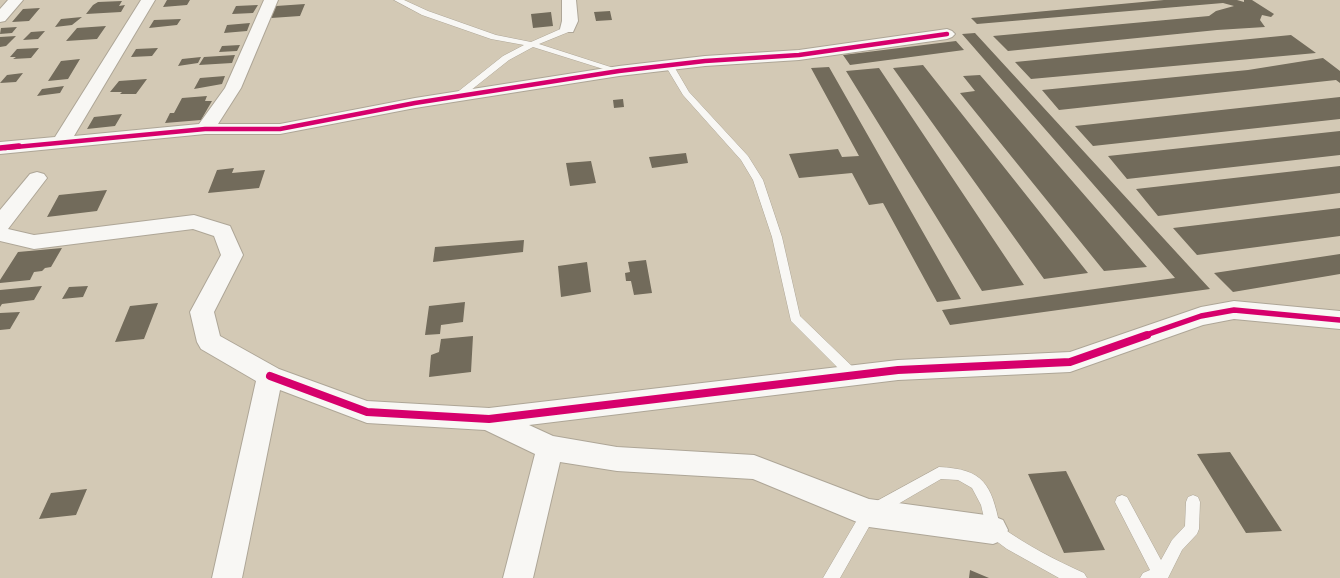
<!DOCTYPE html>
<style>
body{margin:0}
canvas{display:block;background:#d3c9b5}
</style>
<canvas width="1340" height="578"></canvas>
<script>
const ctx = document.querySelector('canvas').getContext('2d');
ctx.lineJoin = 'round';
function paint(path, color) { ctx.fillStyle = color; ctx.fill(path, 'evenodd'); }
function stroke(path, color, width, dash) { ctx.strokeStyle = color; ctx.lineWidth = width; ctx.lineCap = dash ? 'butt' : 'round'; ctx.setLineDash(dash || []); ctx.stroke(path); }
paint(new Path2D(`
 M167,0H190L187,5L163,7Z
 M1164,0H1237L1244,2V0H1252L1274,14L1271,17L1262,15L1260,20L1265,27L1217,30L1008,51L993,36L1209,16L1216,11L1234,6L1223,3L977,24L971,18Z
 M122,1L119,6L125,5L121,12L86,14L93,5L98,2Z
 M305,4L300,16L271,18L276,6Z
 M258,5L253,13L232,14L236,6Z
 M40,8L29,21L12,22L23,9Z
 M610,11L612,20L596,21L594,12Z
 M551,12L553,26L533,28L531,14Z
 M82,17L72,25L55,27L61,19Z
 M181,19L177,25L149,28L154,20Z
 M250,23L247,31L224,33L227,25Z
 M106,26L97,39L66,41L77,28Z
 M17,27L12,33L0,34L1,28Z
 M45,31L38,39L23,40L31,32Z
 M975,33L1210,289L950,325L942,310L1175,278L962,34Z
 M1291,35L1316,53L1031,79L1015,62Z
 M16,36L6,46L0,47V37Z
 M956,41L964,50L850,65L843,55Z
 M240,45L237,51L219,52L222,46Z
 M39,48L31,58L13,59L16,57H10L17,49Z
 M158,48L152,56L131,57L136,49Z
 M235,55L232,63L199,65L204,57Z
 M201,57L198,63L178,66L182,59Z
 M1323,58L1340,71V83L1336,80L1059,110L1042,90L1248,70Z
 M80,59L68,79L48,81L61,61Z
 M923,65L1088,273L1044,279L893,68Z
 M829,67L961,299L937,302L883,203L869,205L852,173L799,178L789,154L838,149L842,157L859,156L811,68Z
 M879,68L1024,285L982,291L846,71Z
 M23,73L16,82L0,83L7,75Z
 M980,75L1147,267L1104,271L960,93L975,91L963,76Z
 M225,76L222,84L194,89L200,78Z
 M147,79L136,94H120L122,92H110L119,81Z
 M64,86L60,93L37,96L42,89Z
 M207,96L205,101H212L201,120L165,123L170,113H174L182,98Z
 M1340,97V119L1093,146L1075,126Z
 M623,99L624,107L614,108L613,100Z
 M122,114L115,126L87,129L94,117Z
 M1340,131V155L1127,179L1108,156Z
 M686,153L688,163L652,168L649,157Z
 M591,161L596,183L570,186L566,163Z
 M1340,166V193L1158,216L1136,189Z
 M234,168L232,173L265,170L259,188L208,193L217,170Z
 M107,190L97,211L47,217L59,195Z
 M1340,208V236L1197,255L1173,228Z
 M524,240L523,252L433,262L435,247Z
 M62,248L51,267L45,268L42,271L34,272L30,280L0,283V280L18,252Z
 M1340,254V274L1233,292L1214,273Z
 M646,260L652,293L634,295L631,281H626L625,273L630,272L628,262Z
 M587,262L591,292L561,297L558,266Z
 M42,286L34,300L2,304L0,307V290Z
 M88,286L83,297L62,299L69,287Z
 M465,302L463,322L441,325L440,334L425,335L429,306Z
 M158,303L144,339L115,342L130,306Z
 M20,312L10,329L0,330V313Z
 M473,336L471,372L429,377L431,355L439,352L441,339Z
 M1230,452L1282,531L1246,533L1197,454Z
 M1066,471L1105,550L1064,553L1028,474Z
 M87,489L76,515L39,519L51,493Z
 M970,570L989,578H969Z`), '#726b5b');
const service = new Path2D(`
 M394,0H404L428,11L496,35L531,42L565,27H571V31L539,44L623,71L616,73L533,47L509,60L461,98H455V94L503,56L524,45L491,39L422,15Z
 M666,63H672L689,92L748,156L763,180L782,237L800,316L857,371L859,375L857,379L853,380L849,379L791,321L772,237L753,180L741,160L683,95L665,65Z
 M939,467C984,469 991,484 1000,526C1026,545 1055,560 1084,573L1087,578H1059L1007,549L988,535L981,505L972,488L958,480L941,479L874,518L840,578H823L864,508Z
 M1122,495L1127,497L1161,560L1172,540L1185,526L1186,502L1188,497L1193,495L1198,497L1200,502L1199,529L1197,534L1182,550L1168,578H1140L1143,573L1150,570L1115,502L1117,497Z`);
const minor = new Path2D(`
 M8,0H23L5,21L0,22V9Z
 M141,0H155L74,136L199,124L225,88L264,0H278L241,88L218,124H280L415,98L619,66L705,56L799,50L947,29L952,31L955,34L952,37L947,39L799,60L705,66L619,76L415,108L280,134H205L0,154V142L55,137Z
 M562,0H576L578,21L573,32H563L560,29L562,21Z
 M37,172L44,174L47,178L8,229L34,235L194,215L230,226L243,255L214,312L220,336L279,369L367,401L489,408L898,360L1070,352L1201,307L1234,301L1340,311V329L1234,319L1203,325L1070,372L898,380L529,425L553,436L617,447L754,455L869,499L993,516L1003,520L1008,530L1003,540L993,544L869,527L753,479L617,471L560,462L533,578H503L535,454L485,430L367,423L280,390L242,578H212L256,381L201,349L197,342L190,312L221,255L214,236L193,229L34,249L0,241V210L30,174Z`);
stroke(service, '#aea697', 1);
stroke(minor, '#aea697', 2);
paint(service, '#f8f7f4');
paint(minor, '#f8f7f4');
stroke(new Path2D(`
 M5,148L205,129H280L415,103L619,71L705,61L799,55L947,34`), '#d6006c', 4.5);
stroke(new Path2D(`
 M0,148L19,146
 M1143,336L1201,316L1234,310L1340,320`), '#d6006c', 5.5);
stroke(new Path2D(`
 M270,376L367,412L489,419L898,370L1070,362L1147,335`), '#d6006c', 8);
</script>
